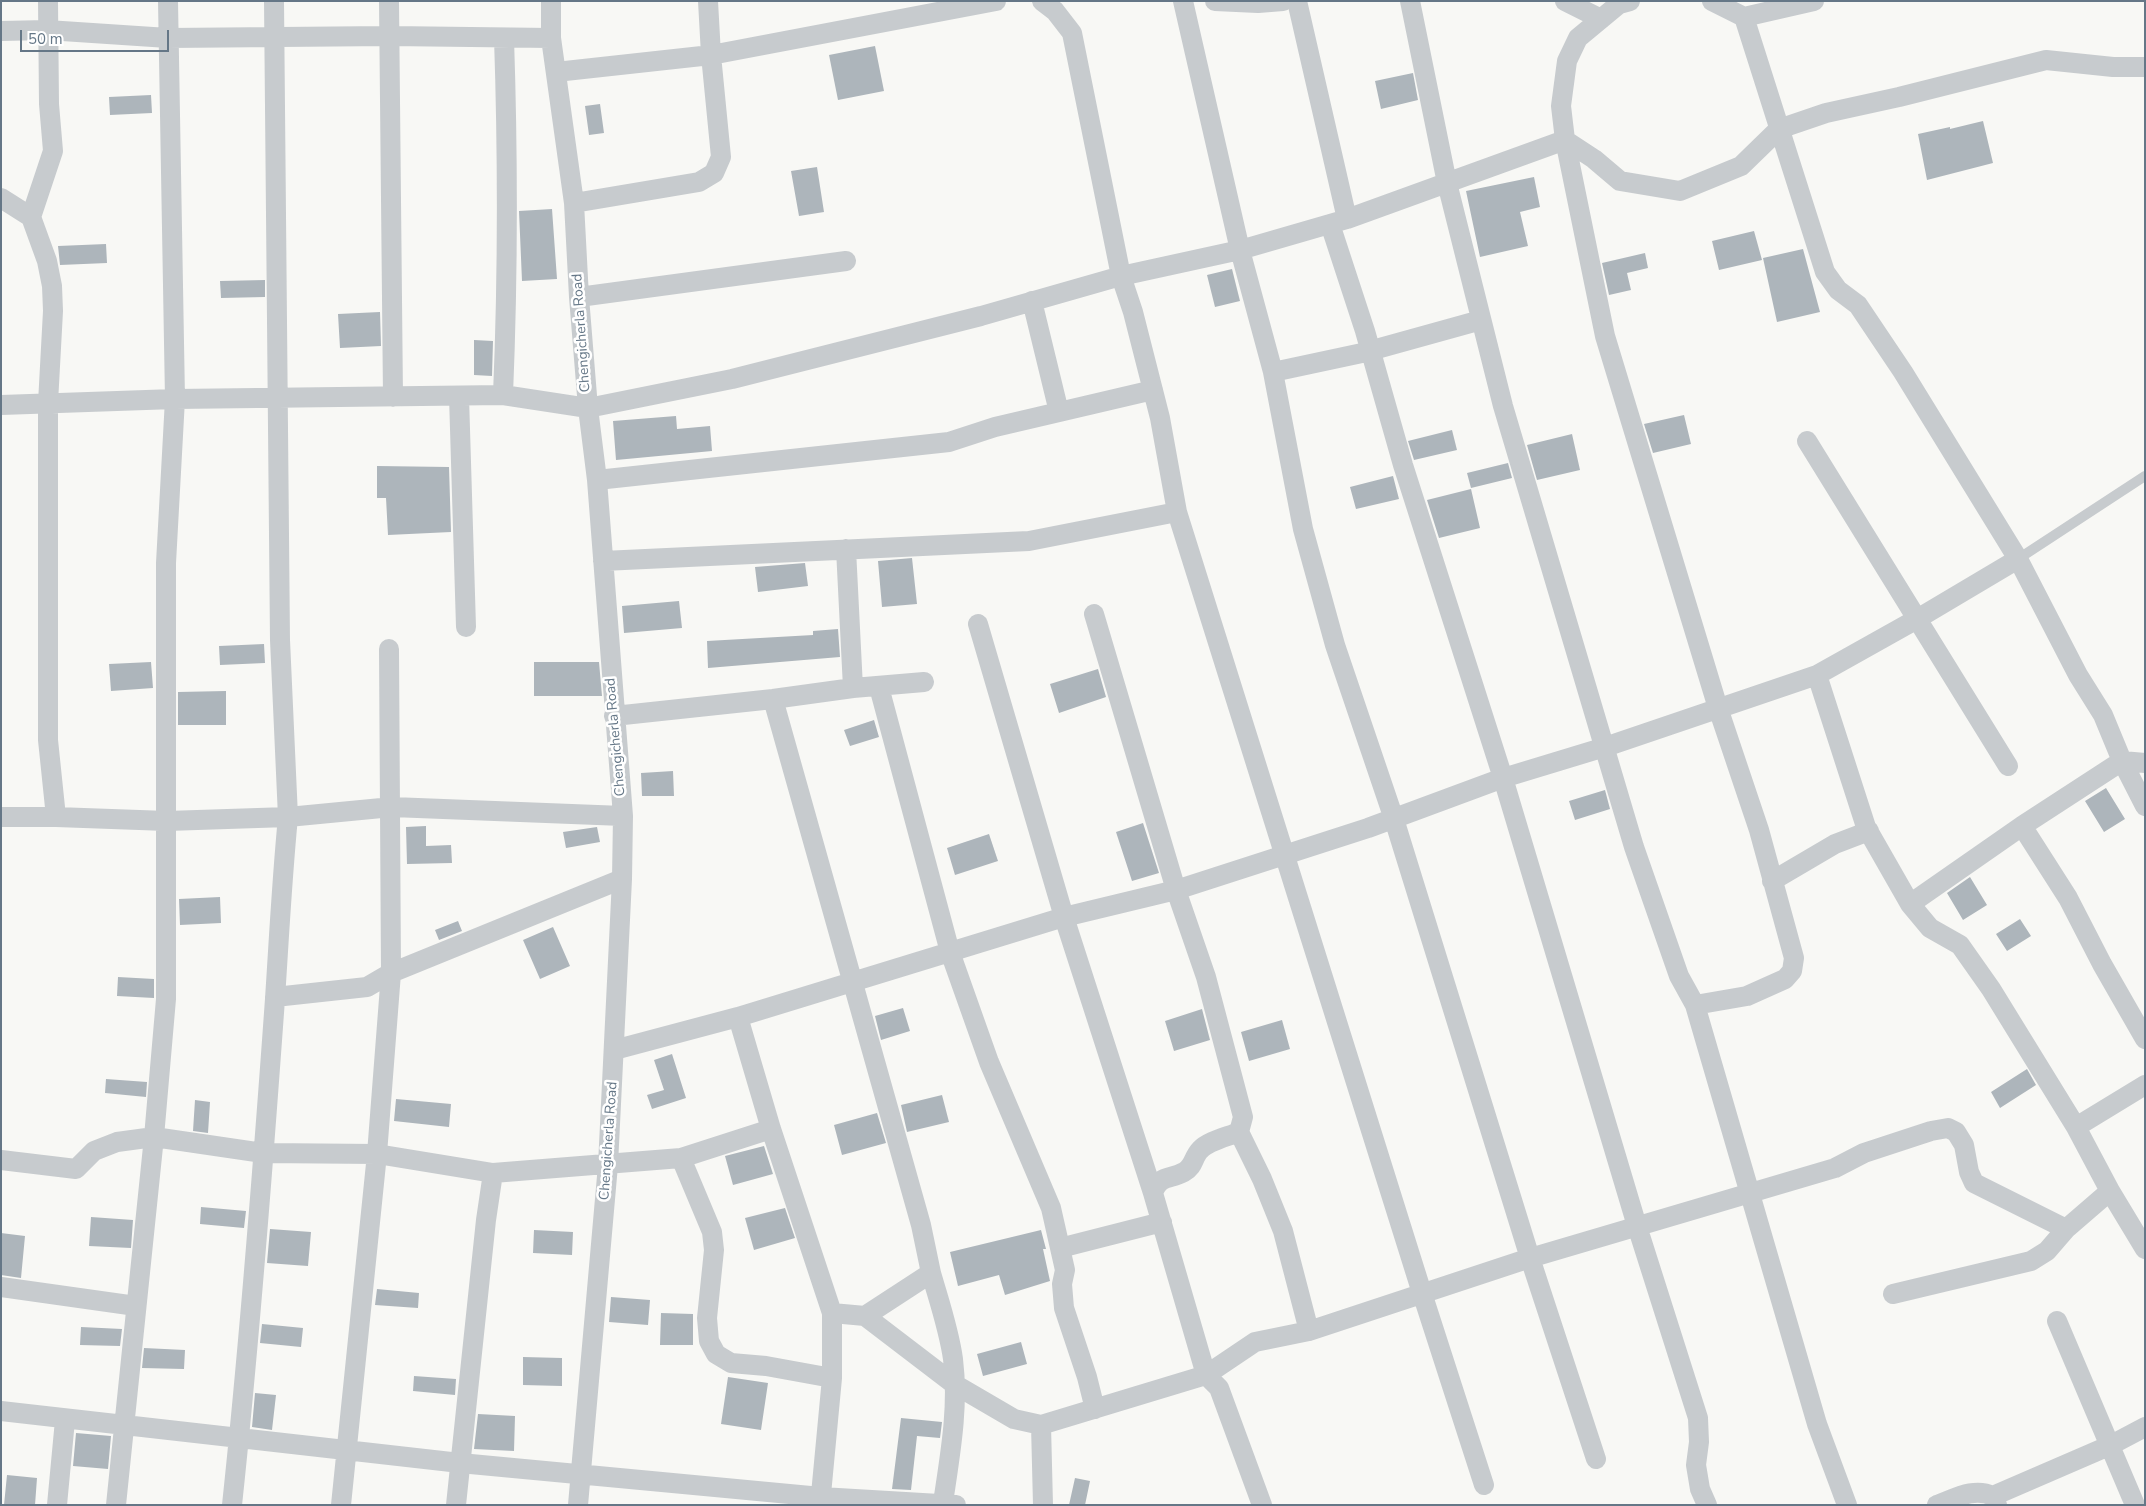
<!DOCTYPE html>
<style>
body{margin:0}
#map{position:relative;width:2146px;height:1506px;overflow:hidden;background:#f8f8f5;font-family:"Nunito Sans",sans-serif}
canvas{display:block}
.frame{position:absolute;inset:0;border:2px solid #657787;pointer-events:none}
.scale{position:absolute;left:20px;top:30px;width:149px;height:22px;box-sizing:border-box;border:2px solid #657787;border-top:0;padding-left:6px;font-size:15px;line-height:18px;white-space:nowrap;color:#657787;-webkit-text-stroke:4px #fff;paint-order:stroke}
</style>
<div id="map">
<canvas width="2146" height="1506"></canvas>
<div class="frame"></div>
<div class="scale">50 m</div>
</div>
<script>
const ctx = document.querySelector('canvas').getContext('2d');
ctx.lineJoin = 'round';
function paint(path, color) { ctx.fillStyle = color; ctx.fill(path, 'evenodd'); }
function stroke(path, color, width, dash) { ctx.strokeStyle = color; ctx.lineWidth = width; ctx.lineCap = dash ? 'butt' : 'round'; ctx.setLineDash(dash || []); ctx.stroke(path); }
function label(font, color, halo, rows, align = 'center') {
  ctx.font = font + ' "Nunito Sans",sans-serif'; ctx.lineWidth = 5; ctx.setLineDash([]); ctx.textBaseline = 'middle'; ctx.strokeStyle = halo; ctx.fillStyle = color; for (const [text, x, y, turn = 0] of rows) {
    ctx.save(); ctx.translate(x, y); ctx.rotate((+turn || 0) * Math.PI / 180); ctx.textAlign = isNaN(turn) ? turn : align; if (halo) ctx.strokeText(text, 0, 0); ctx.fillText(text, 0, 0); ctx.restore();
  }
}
paint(new Path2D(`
 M875,46L884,91L838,100L829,55Z
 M1413,73L1418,100L1381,109L1375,81Z
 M151,95L152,113L110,115L109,97Z
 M600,104L604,133L589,135L585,106Z
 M1983,121L1993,163L1927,180L1918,134L1950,127V129Z
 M817,167L824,212L799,216L791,171Z
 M1534,177L1540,207L1520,212L1528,246L1480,257L1466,191Z
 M552,209L557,279L522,281L519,211Z
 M1754,231L1762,260L1719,270L1712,241Z
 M106,244L107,263L60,265L58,246Z
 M1803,249L1820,312L1777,322L1763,258Z
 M1645,253L1648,268L1627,273L1631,290L1609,295L1602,263Z
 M1232,269L1240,301L1215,307L1207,275Z
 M265,280V297L221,298L220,281Z
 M380,312L381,346L340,348L338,314Z
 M474,340L493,341L492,376L474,375Z
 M1684,415L1691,444L1653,453L1644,424Z
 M676,416L677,429L710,426L712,451L616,460L613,421Z
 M1452,430L1457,450L1414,460L1408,441Z
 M1572,434L1580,470L1537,480L1527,445Z
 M1508,463L1512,478L1471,488L1467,473Z
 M377,466L449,467L451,532L388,535L386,498H377Z
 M1393,476L1399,499L1356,509L1350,487Z
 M1471,489L1480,528L1439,538L1427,500Z
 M912,558L917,604L882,607L878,561Z
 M805,563L808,586L758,592L755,567Z
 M679,601L682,628L624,633L622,606Z
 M838,629L840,657L708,668L707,641L813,635V631Z
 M264,644L265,663L220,665L219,646Z
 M151,662L153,688L111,691L109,664Z
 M534,662H599L602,696H534Z
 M1098,669L1106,697L1059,713L1050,684Z
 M226,691V725H178V692Z
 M874,720L879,737L850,746L844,730Z
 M673,771L674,796H642L641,773Z
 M2106,788L2125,819L2104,832L2085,801Z
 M1605,790L1610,809L1575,820L1569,801Z
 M1143,823L1159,873L1132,881L1116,832Z
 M426,826V846L451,845L452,863L407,864L406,827Z
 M597,827L600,842L566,848L563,832Z
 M989,834L998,861L955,875L947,848Z
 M1970,877L1987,905L1963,920L1947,893Z
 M220,897L221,923L180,925L179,899Z
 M2020,919L2031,936L2007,951L1996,934Z
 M458,921L462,931L439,940L435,930Z
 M553,927L570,966L540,979L523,940Z
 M118,977L154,979V998L117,996Z
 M903,1008L910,1031L881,1040L875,1016Z
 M1202,1009L1210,1040L1174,1051L1165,1021Z
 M1282,1020L1290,1049L1249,1061L1241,1032Z
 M672,1054L686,1098L652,1109L647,1095L664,1090L654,1060Z
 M2027,1069L2036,1085L2000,1108L1991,1092Z
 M106,1079L147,1082L146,1097L105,1093Z
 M942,1095L949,1122L907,1132L901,1105Z
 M396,1099L451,1104L449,1127L394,1121Z
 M195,1100L210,1102L208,1133L193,1131Z
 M877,1113L886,1143L842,1155L834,1125Z
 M764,1146L773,1174L733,1185L725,1156Z
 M201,1207L246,1211L244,1228L200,1224Z
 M785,1208L795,1238L754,1250L745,1218Z
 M91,1217L133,1220L131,1248L89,1246Z
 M270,1229L311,1232L308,1266L267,1263Z
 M534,1230L573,1232L572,1255L533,1253Z
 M1041,1230L1046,1249H1043L1050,1281L1005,1295L999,1275L958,1286L950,1252Z
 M1,1233L25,1236L21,1278L1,1275Z
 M377,1289L419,1293L418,1308L375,1305Z
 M611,1297L650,1300L648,1325L609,1322Z
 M661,1313L693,1314V1345H660Z
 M262,1324L303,1328L301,1347L260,1343Z
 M81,1327L122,1329L120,1346L80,1345Z
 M1021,1342L1027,1364L983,1376L977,1354Z
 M144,1348L185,1350L184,1369L142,1368Z
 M523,1357L562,1358V1386L523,1385Z
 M414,1376L456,1379L455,1395L413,1391Z
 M728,1377L768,1383L761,1430L721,1424Z
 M255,1393L276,1395L272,1430L252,1427Z
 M478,1414L515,1416L514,1451L474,1449Z
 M901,1418L942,1422L940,1438L917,1436L911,1490L892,1489Z
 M76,1433L111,1436L108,1469L73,1466Z
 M7,1475L37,1478L35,1505H4Z
 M1075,1478L1090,1481L1085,1505H1069Z`), '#adb5bb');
stroke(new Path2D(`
 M2018,559L2145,476`), '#c7cbce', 10);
stroke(new Path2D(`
 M389,1L393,397
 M551,1V38L574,203L579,297L588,408L597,480L623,816L622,879L608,1165L578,1505
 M1042,1L1055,11L1072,33L1121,276L1133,312L1160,418L1177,512L1422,1293L1484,1485
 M1183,1L1240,250L1273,372L1303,529L1335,645L1394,819L1530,1258L1596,1459
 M1215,1L1258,3L1283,1
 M1297,1L1347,219
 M1410,1L1447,183L1503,406L1634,847L1679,976L1695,1005L1747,996L1785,979L1792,971L1794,958L1759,830L1718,708L1605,336L1565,140
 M1565,1L1601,19
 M1712,1L1744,17L1814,1
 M1,31L47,30L168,38L390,36L551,38
 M556,72L711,55L996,1
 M1565,140L1594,159L1620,181L1680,191L1741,166L1779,129L1826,113L1899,97L2046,60L2113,67H2145
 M1,198L31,217L47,261L52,286L53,311L48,403V740L56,817
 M574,203L699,182L714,173L721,157L711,55L708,1
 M31,217L53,151L49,104L48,1
 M1330,224L1365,331L1403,465L1503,778L1637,1226L1698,1418L1699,1442L1696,1465L1700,1489L1707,1505
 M579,297L846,261
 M1032,301L1059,412
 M1273,372L1362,353L1481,320
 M503,395C508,276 508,158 504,38
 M459,396L466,627
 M1,405L175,399L503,395L588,408L732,379L981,316L1121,276L1240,250L1347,219L1565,140L1561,106L1567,61L1578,38L1619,4L1630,1
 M1807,441L2008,766
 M597,480L949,442L995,427L1153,390
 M846,549L853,688
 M2018,559L2078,675L2103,715L2122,761L2145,806
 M603,561L1029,541L1177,512
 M1094,614L1176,890L1206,977L1243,1117L1239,1132C1227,1137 1208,1141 1200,1150C1193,1157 1194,1167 1184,1172C1170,1180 1160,1174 1153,1193
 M978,624L1064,917L1153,1193L1206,1375L1219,1388L1262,1505
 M389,649L391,973L377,1154L493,1173
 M1817,675L1866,827L1910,904L1930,928L1960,945L1991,989L2076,1127L2110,1191L2145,1249
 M879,687L950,952L989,1062L1051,1208L1065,1270L1062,1284L1064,1308L1087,1377L1095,1409
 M773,699L921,1225L931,1273
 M614,716L773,699L853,688L924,682
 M1,817H56L167,821L288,817L280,640L274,1
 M2022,826L2068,898L2102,964L2145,1039
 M1772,881L1835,844L1869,831
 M1910,904L2022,826L2122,761L2145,763
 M275,997L367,987L391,973L622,879
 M1695,1005L1817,1424L1847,1505
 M738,1017L771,1129L832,1313V1378L820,1505
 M614,1050L738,1017L1064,917L1176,890L1368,828L1503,778L1605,747L1817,675L1917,619L2018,559L1903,372L1858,305L1838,290L1825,272L1744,17
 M2076,1127L2145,1085
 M1239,1132L1262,1179L1283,1231L1309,1331
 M681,1158L712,1232L714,1250L707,1318L709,1341L716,1354L731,1363L766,1366L832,1378
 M1,1160L76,1169L94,1151L117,1142L154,1137L263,1153L377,1154L341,1505
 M1060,1248L1162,1222
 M1,1287L136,1306
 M1893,1294L2031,1261L2047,1251L2066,1229
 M832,1313L865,1316L931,1273C939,1301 949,1330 953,1359C959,1407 950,1455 943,1503
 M865,1316L954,1384L1014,1419L1041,1425L1206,1375L1255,1342L1309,1331L1530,1258L1835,1168L1864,1153L1931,1131L1948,1128L1956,1132L1964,1145L1969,1172L1974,1183L2066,1229L2110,1191
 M2057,1321L2135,1505
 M1,1411L460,1463L821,1497L956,1505
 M1041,1425L1043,1505
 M1993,1496L2111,1445L2145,1427
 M57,1505L65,1420
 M116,1505L154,1137L166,999V563L175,399L168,1
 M232,1505C250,1337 263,1167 275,999C279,938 282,878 288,817L392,807L623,816
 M456,1505L486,1220L493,1173L681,1158L771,1129
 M1937,1505C1956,1498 1974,1487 1993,1496L1997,1505`), '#c7cbce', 20);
label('14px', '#657787', '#fff', [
 ["Chengicherla Road",582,333,-94],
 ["Chengicherla Road",616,737,-95],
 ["Chengicherla Road",609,1141,-86]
]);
</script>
